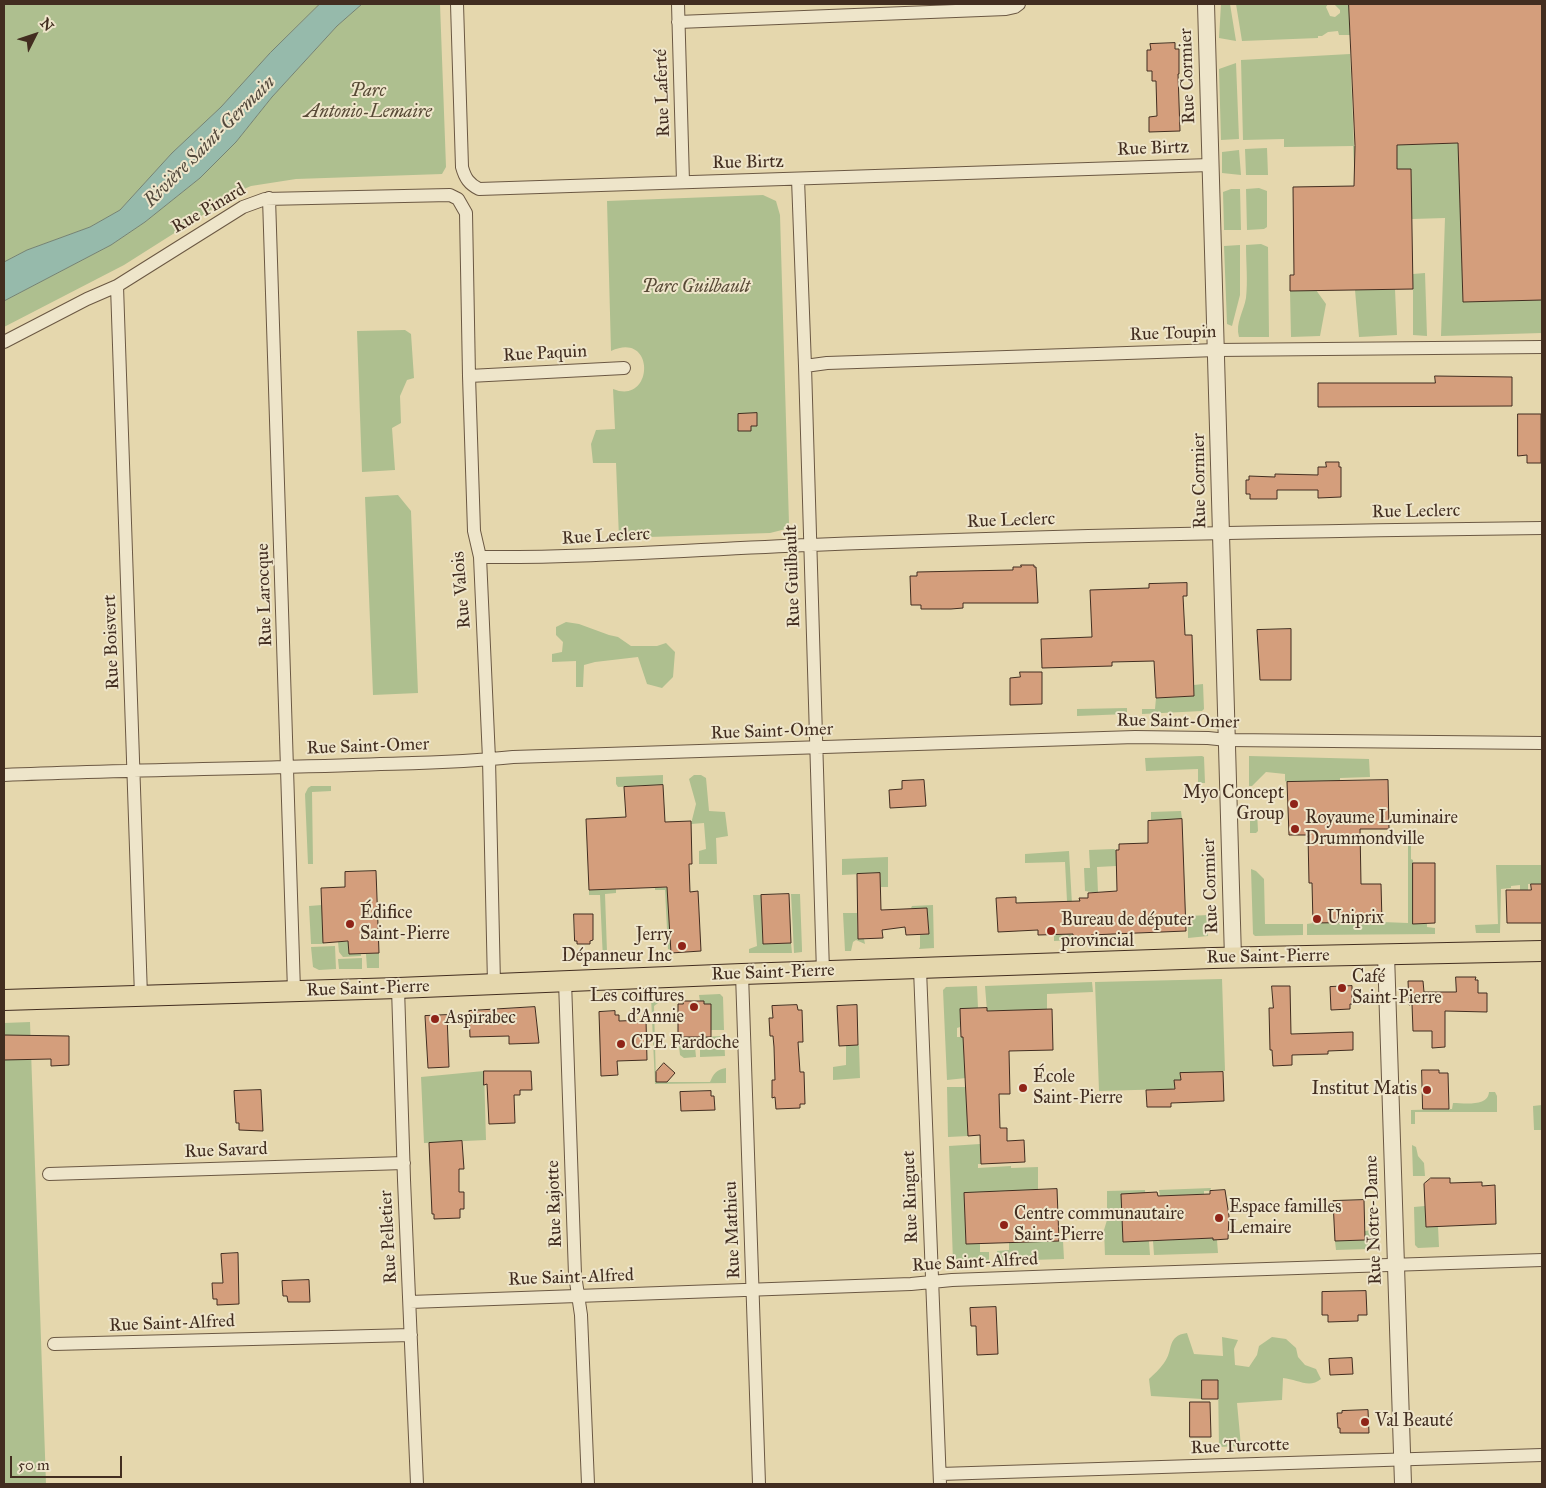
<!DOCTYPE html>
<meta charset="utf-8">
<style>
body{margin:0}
#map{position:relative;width:1546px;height:1488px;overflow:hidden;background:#e5d7ad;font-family:"IM FELL Great Primer",serif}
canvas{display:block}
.frame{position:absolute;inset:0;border:5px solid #422d20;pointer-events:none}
.north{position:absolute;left:10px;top:10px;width:50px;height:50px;-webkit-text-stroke:4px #eee5ca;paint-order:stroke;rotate:49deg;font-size:14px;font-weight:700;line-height:20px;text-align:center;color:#422d20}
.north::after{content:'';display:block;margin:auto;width:18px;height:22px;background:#422d20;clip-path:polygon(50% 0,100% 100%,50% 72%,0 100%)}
.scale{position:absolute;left:10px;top:1456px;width:112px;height:22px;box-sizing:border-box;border:2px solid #422d20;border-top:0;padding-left:6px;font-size:15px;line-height:18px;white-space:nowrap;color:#422d20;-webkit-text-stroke:4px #eee5ca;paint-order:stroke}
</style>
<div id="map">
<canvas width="1546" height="1488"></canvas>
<div class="frame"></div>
<div class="north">N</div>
<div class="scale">50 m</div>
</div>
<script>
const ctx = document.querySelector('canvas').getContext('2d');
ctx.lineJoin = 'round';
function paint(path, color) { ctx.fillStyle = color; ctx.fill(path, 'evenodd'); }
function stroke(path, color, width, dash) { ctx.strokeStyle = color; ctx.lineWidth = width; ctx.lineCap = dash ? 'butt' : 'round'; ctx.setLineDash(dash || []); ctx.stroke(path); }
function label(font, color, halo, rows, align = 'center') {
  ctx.font = font + ' "IM FELL Great Primer",serif'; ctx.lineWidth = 4; ctx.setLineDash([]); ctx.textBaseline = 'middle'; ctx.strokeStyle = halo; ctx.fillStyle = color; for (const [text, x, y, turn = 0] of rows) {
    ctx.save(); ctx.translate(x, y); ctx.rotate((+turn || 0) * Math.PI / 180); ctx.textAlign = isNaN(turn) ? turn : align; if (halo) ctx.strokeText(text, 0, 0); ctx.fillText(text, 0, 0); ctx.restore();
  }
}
paint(new Path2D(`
 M4,4H320L270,53L221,107L172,153L120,210L90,227L27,250L4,262Z
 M362,4H440L446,167L442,174L296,179L251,186L244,189L124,265L4,327V301L111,245L145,222L200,178L236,142L272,97L337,26Z
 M1221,4H1230L1236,41L1219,38Z
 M1236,4H1328L1326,7L1330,16L1335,17L1340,13V10L1334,4H1349L1350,35H1339L1338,31L1328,32L1322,36H1318V38L1242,41Z
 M1350,54L1354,146H1385L1362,165H1354L1353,146L1284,147V139L1243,140L1241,60Z
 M1236,63L1239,139L1221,140L1219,69Z
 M1458,143L1463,302L1542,300V333L1441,336L1445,218L1412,219L1411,169H1397V145Z
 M1267,148L1268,175H1246L1245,149Z
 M1239,150L1241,175L1222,173V152Z
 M1259,188L1267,191V227L1264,229L1247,230L1246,189Z
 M1231,189H1240L1241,230H1224L1223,192Z
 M763,195L776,201L780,215L789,524L786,529L770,533L619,538L616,463H593L591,444L596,430L615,429L613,389C654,406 656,330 611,351L607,201Z
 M1261,244L1268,247L1269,337H1239C1235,323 1244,311 1246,298C1248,281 1246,263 1246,245Z
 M1240,245V295L1232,326L1227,324L1224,246Z
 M1425,273L1427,336L1413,335V274Z
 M1395,289L1397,335L1359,337L1355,290Z
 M1316,290L1326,304L1320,336L1291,337L1290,291Z
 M405,330L411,334L414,378L407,380L400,396L401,423L392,428L395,470L362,472L357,331Z
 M398,495L411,511L418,693L373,695L365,497Z
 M566,622L579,624L609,635L618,637L631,646H657L666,643L675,652L673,677L662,688L647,684L638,657L595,662L584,665L583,687H576V661L552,662V654L562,652L563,642L556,635V627Z
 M1203,684L1204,709L1202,711L1142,714V709H1155L1156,698L1194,696V685Z
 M1127,708V714L1077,716V709Z
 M1202,756L1204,757L1205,783H1198V769L1146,771L1145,758Z
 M1249,756L1369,759L1370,777L1340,778V781L1287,782L1285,781V774L1266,772L1252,786H1249Z
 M663,775V785L618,787L616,784V777Z
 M694,775H701L706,778L709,811L725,812L728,836L716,838L717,864H699V851L706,849L704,823L691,824L696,804L689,779Z
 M311,786H331V791L312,792L313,864H308L305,794L308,788Z
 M1250,810L1257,812L1258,831L1256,833H1250Z
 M1181,811L1182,819L1151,821V812Z
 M1408,842H1411V859L1413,860V923L1427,924V927L1435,928V934L1307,935V924L1313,923L1382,922L1408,923Z
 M1114,849L1116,850V866L1097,867L1098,893L1085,891L1084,868H1090L1089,850Z
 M1069,851L1074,940L1054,941V934L1067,901L1065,862L1025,863V854Z
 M888,857V887H881L880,873L842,875V859Z
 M1496,865H1542V884H1528V890H1520V885L1511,886V888L1501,889L1500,933H1476L1475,925L1498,924Z
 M1251,869L1256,871L1264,879L1265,924H1303V935L1255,936L1253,934Z
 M676,887L668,892L671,950L668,949L665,890H655V888Z
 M616,889V893L605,894L607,952L632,951L633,959L603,960L600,895H589V890Z
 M791,894H800L802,949V952L794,953Z
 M753,895H761L763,944L791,943L792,953H749V949L757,946Z
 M322,905L323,944H311L309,906Z
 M933,905L934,948L919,949L920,947V935L929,934L927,908H911L912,906Z
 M843,913H857L858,938L864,939L865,944L856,940L853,942L851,951H845Z
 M1208,915V936L1188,938V916Z
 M338,942H348L349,954H361V956L343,957L339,952Z
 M335,946L336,969L319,970L313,967L311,947Z
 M379,953V968H367L366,954Z
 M362,958V969H339L338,959Z
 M1222,979L1225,1071L1180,1073L1181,1080H1175V1088L1171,1089L1099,1091L1095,982Z
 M1092,982L1093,992L1047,994V1009L987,1011L985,986Z
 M977,986L978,1008L960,1009V1027L957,1028V1037H963L966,1078L947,1080L943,990L946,987Z
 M720,994L723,997L724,1030H711V1004H704V1001H700L699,995Z
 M663,996L662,1000L654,1006L656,1082H710C714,1073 716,1070 726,1068V1083L655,1084L651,997Z
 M30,1022L46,1484H4V1023Z
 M724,1036L725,1056L700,1057V1037Z
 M678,1037H694L696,1057L684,1058L680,1055Z
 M859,1045L860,1078L833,1080V1067L846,1065V1046Z
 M484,1071L486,1140L424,1143L421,1077Z
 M947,1087H966L968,1136L948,1137Z
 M1489,1092H1495L1497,1096V1112H1415V1124H1411V1110L1452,1109L1453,1103C1464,1103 1488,1107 1489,1092Z
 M1542,1105V1130H1534L1533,1106Z
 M980,1144L981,1164H978V1168L1011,1166V1168L1038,1167V1190L964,1193L966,1244H980V1252H989V1260L953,1262L949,1146Z
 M1412,1145L1416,1147L1418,1156L1424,1163L1425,1176H1413Z
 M1211,1188L1210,1191H1204V1194L1160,1196L1159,1190Z
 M1145,1190L1150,1255H1105L1104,1230L1107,1220V1191Z
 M1425,1206L1426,1227L1438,1226L1439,1247L1418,1248L1415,1245L1414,1207Z
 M1371,1230V1247L1369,1249L1336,1250L1335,1241L1365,1240V1231Z
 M1213,1238V1240H1217L1218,1253L1154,1255L1153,1241Z
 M1063,1241L1064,1259L998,1261L997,1251L1009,1250V1243Z
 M1187,1333L1194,1354L1223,1356L1222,1337L1238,1340L1234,1349L1235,1365L1249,1367L1257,1355L1259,1346L1272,1337L1286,1339L1296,1348L1298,1357L1305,1365L1316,1369L1321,1379C1309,1389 1297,1379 1283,1378L1282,1400L1237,1403L1241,1446L1219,1447L1218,1380H1202V1399L1151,1396L1149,1379C1154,1374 1160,1369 1164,1363C1174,1350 1166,1336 1187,1333Z`), '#aebf8f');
const water = new Path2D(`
 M320,4H362L337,26L272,97L236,142L200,178L145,222L111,245L4,301V262L27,250L90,227L120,210L172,153L221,107L270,53Z`);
paint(water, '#96baab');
stroke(water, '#748273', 1);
const building = new Path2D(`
 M1349,4H1542V300L1463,302L1458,143L1397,145V169H1411L1413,289L1290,291V275H1294L1293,187L1354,186L1355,146Z
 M1175,43V49H1179V74H1178L1180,131L1149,132V117L1157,116L1156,81H1152V71H1147V50H1151L1150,44Z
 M1435,376L1512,377V406L1318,407V383H1435Z
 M757,413V426H751V431H738V414Z
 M1518,414H1541V463H1527V455L1518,456Z
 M1326,462H1339V467H1341V497L1318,498V490H1277V499H1250V494H1246V480H1249V476L1275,477V474L1318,475V467H1326Z
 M1021,565H1034V567H1036L1038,603H963V608L951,609H921V605H911L910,576H917V572L1013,570V567H1021Z
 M1187,583V596H1183L1185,635H1192L1194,696L1156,698L1154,661L1112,662V666L1042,668L1041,639L1092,637L1090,590L1149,588V584Z
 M1291,629V680H1260L1257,630Z
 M1020,672H1042V704L1010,705V678L1020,677Z
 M924,780L926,806L890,808L889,790L902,789V781Z
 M1388,780L1389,829H1360L1361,884H1381L1382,922L1313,923L1312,883H1309L1308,835H1289L1287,782Z
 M663,785L665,822L691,821L692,864H689L690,892L698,891L701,951L671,953L667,887L589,890L586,819L626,817L624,787Z
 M1182,819L1186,931L1113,934L1091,935V938L1073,939V934L1038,935V930L998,932L996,898L1016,897V903L1080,901L1079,898H1088V893L1117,891L1116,850H1119V844L1148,843V821Z
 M1413,863H1435V923L1413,924Z
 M376,871L379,953L349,954L348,941L323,943L321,888L345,887V872Z
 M880,873L881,910L927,908L929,934L906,935L905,927L882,930L883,938L858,939L857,874Z
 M1531,884H1542V923H1507L1506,890H1531Z
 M789,894L791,943L763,944L761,895Z
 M574,914H593V940L590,941V944H577V941H575Z
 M1456,977H1476L1475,980H1478V993H1487V1012L1445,1011V1047L1432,1048V1031H1413L1412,1004L1409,1005L1408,981H1423L1424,992H1456Z
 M1272,986H1290L1291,1034L1353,1032V1050L1328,1051V1054L1292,1055V1065L1273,1066L1272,1050H1270L1269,1008H1273Z
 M1352,986V1004H1350V1009L1331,1010L1330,987Z
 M683,1001H704V1004H711V1037H678V1004H683Z
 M797,1005L798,1010H802L803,1042H798L800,1072H804L805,1104H800V1108L776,1109L775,1097L772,1098V1080H775L774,1047L773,1036H770L769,1018H773L772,1006Z
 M857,1005L858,1045L839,1046L837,1006Z
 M535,1007L539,1043L509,1044V1036L470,1037L469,1011Z
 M987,1008V1011L1052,1009L1053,1050L1009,1051L1010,1094H999L1000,1128H1007V1141L1024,1140L1025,1162L981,1164L980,1135L968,1136L963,1037H961L960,1009Z
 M615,1011V1015H619V1021L646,1020L647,1060L617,1061L618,1075L601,1076L599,1012Z
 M447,1015L449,1067L428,1068L425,1016Z
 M4,1035L69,1036V1065L51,1066V1059L4,1060Z
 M664,1063L675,1073L667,1082H656V1072Z
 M1422,1070H1439V1073H1448L1449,1109H1423Z
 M484,1071H531L532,1090H520V1095H514L515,1123L489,1124L487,1084L484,1085Z
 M1223,1072L1224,1101L1171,1103V1107H1147L1146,1090L1175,1089L1174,1080H1181L1180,1073Z
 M261,1090L263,1131L239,1130V1123H236L234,1091Z
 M711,1091V1096H714L715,1110L681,1111L680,1092Z
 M462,1141L464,1169H459V1192H464V1209H460V1218L434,1219V1214H432L429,1143Z
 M1431,1178H1450V1183L1482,1182V1186L1495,1185L1496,1224L1426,1227L1424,1184Z
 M1057,1189L1059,1241L966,1244L964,1193Z
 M1225,1190L1229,1216L1228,1239L1213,1240V1238L1123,1242L1121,1194L1157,1192L1158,1196L1210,1194V1191Z
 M1364,1200L1365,1240L1335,1241L1333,1201Z
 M238,1253L239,1304L217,1305V1299H213L212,1283H223L221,1254Z
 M309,1280L310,1302H288L287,1296H283L282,1281Z
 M1366,1291L1367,1315H1358V1321L1328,1322V1315H1322V1292Z
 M996,1307L998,1354L977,1355L976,1326H971L970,1308Z
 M1352,1358L1353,1374L1330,1375L1329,1359Z
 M1202,1380H1218V1399H1202Z
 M1190,1402H1210L1211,1437H1190Z
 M1368,1410L1369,1433H1340V1428H1338L1337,1413H1342V1411Z`);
paint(building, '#d49e7c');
stroke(building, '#422d20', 1);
const minor = new Path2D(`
 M457,4L462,167C465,178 469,184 479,189L1210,165
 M678,4L683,182
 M678,22L1006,9L1015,7L1019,4
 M798,179L805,366L823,972
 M269,198L294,991
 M117,286L141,996
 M4,342L87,299L117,286L243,207L265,199L450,195L458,199L466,213L469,376L474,531L480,557L489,759L494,984
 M805,366L827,363L1217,350L1542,347
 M469,376L624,368
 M480,557C591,558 701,549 811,545C1055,535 1298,531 1542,528
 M4,775C120,770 237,769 353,765C406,763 460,763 513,757L1135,737L1208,738L1227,740L1542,743
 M920,969L940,1484
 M742,974L759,1484
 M565,981L575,1275L581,1315L588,1484
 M398,988L404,1180L417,1484
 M49,1174L404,1163
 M410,1302L911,1284L952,1280L1114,1274L1542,1260
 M54,1344L411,1335
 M940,1474L1542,1455`);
const tertiary = new Path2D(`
 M1206,4L1233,958
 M1386,954L1403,1484`);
const primary = new Path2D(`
 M4,1000L398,988L742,974L1213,958L1542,951`);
stroke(minor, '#6b5843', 14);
stroke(tertiary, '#6b5843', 18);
stroke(primary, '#422d20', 22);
stroke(minor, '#eee5ca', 12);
stroke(tertiary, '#eee5ca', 16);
stroke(primary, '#e5d7ad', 20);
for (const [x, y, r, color] of [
 [1294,804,5,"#8f2418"],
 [1295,829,5,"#8f2418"],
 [1317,919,5,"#8f2418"],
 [350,924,5,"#8f2418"],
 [1051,931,5,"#8f2418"],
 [682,946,5,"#8f2418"],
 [1342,988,5,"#8f2418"],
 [694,1007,5,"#8f2418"],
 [435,1019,5,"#8f2418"],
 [621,1044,5,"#8f2418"],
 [1023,1088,5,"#8f2418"],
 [1427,1090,5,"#8f2418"],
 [1219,1218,5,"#8f2418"],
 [1004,1225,5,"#8f2418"],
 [1365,1422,5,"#8f2418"]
]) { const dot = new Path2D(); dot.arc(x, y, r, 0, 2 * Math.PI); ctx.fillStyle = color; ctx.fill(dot); stroke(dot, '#eee5ca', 2); }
label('18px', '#422d20', '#eee5ca', [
 ["Rue Cormier",1188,76,-92],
 ["Rue Laferté",663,93,-92],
 ["Rue Birtz",1153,149,-2],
 ["Rue Birtz",748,163,-1],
 ["Rue Pinard",209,209,-30],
 ["Rue Toupin",1173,334,-2],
 ["Rue Paquin",545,354,-3],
 ["Rue Cormier",1200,481,-91],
 ["Rue Leclerc",1416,512,-1],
 ["Rue Leclerc",1011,521,-2],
 ["Rue Leclerc",606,537,-3],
 ["Rue Guilbault",793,576,-92],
 ["Rue Valois",462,590,-95],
 ["Rue Larocque",265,595,-92],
 ["Rue Boisvert",112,642,-92],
 ["Rue Saint-Omer",1178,722,1],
 ["Rue Saint-Omer",772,732,-2],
 ["Rue Saint-Omer",368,747,-2],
 ["Rue Cormier",1211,886,-92],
 ["Rue Saint-Pierre",1268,957,-1],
 ["Rue Saint-Pierre",773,973,-2],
 ["Rue Saint-Pierre",368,989,-2],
 ["Rue Savard",226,1151,-2],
 ["Rue Ringuet",911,1197,-92],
 ["Rue Rajotte",555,1204,-92],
 ["Rue Notre-Dame",1374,1220,-92],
 ["Rue Mathieu",733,1230,-92],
 ["Rue Pelletier",389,1237,-93],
 ["Rue Saint-Alfred",975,1263,-3],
 ["Rue Saint-Alfred",571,1278,-2],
 ["Rue Saint-Alfred",172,1324,-2],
 ["Rue Turcotte",1240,1447,-2]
]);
label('italic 18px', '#584a36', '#eee5ca', [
 ["Parc",368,92],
 ["Antonio-Lemaire",368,113],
 ["Parc Guilbault",696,288]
]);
label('18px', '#422d20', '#eee5ca', [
 ["Myo Concept",1284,794,"right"],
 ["Group",1284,815,"right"],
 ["Royaume Luminaire",1305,819],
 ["Drummondville",1305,840],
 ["Édifice",360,914],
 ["Saint-Pierre",360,935],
 ["Uniprix",1327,919],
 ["Bureau de députer",1061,921],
 ["provincial",1061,942],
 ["Jerry",672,936,"right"],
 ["Dépanneur Inc",672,957,"right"],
 ["Café",1352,978],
 ["Saint-Pierre",1352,999],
 ["Les coiffures",684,997,"right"],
 ["d'Annie",684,1018,"right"],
 ["Aspirabec",445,1019],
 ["CPE Fardoche",631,1044],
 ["École",1033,1078],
 ["Saint-Pierre",1033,1099],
 ["Institut Matis",1417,1090,"right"],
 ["Espace familles",1229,1208],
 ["Lemaire",1229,1229],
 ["Centre communautaire",1014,1215],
 ["Saint-Pierre",1014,1236],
 ["Val Beauté",1375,1422]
], 'left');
label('italic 19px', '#53493c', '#eee5ca', [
 ["Rivière Saint-Germain",210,142,-45]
]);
</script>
